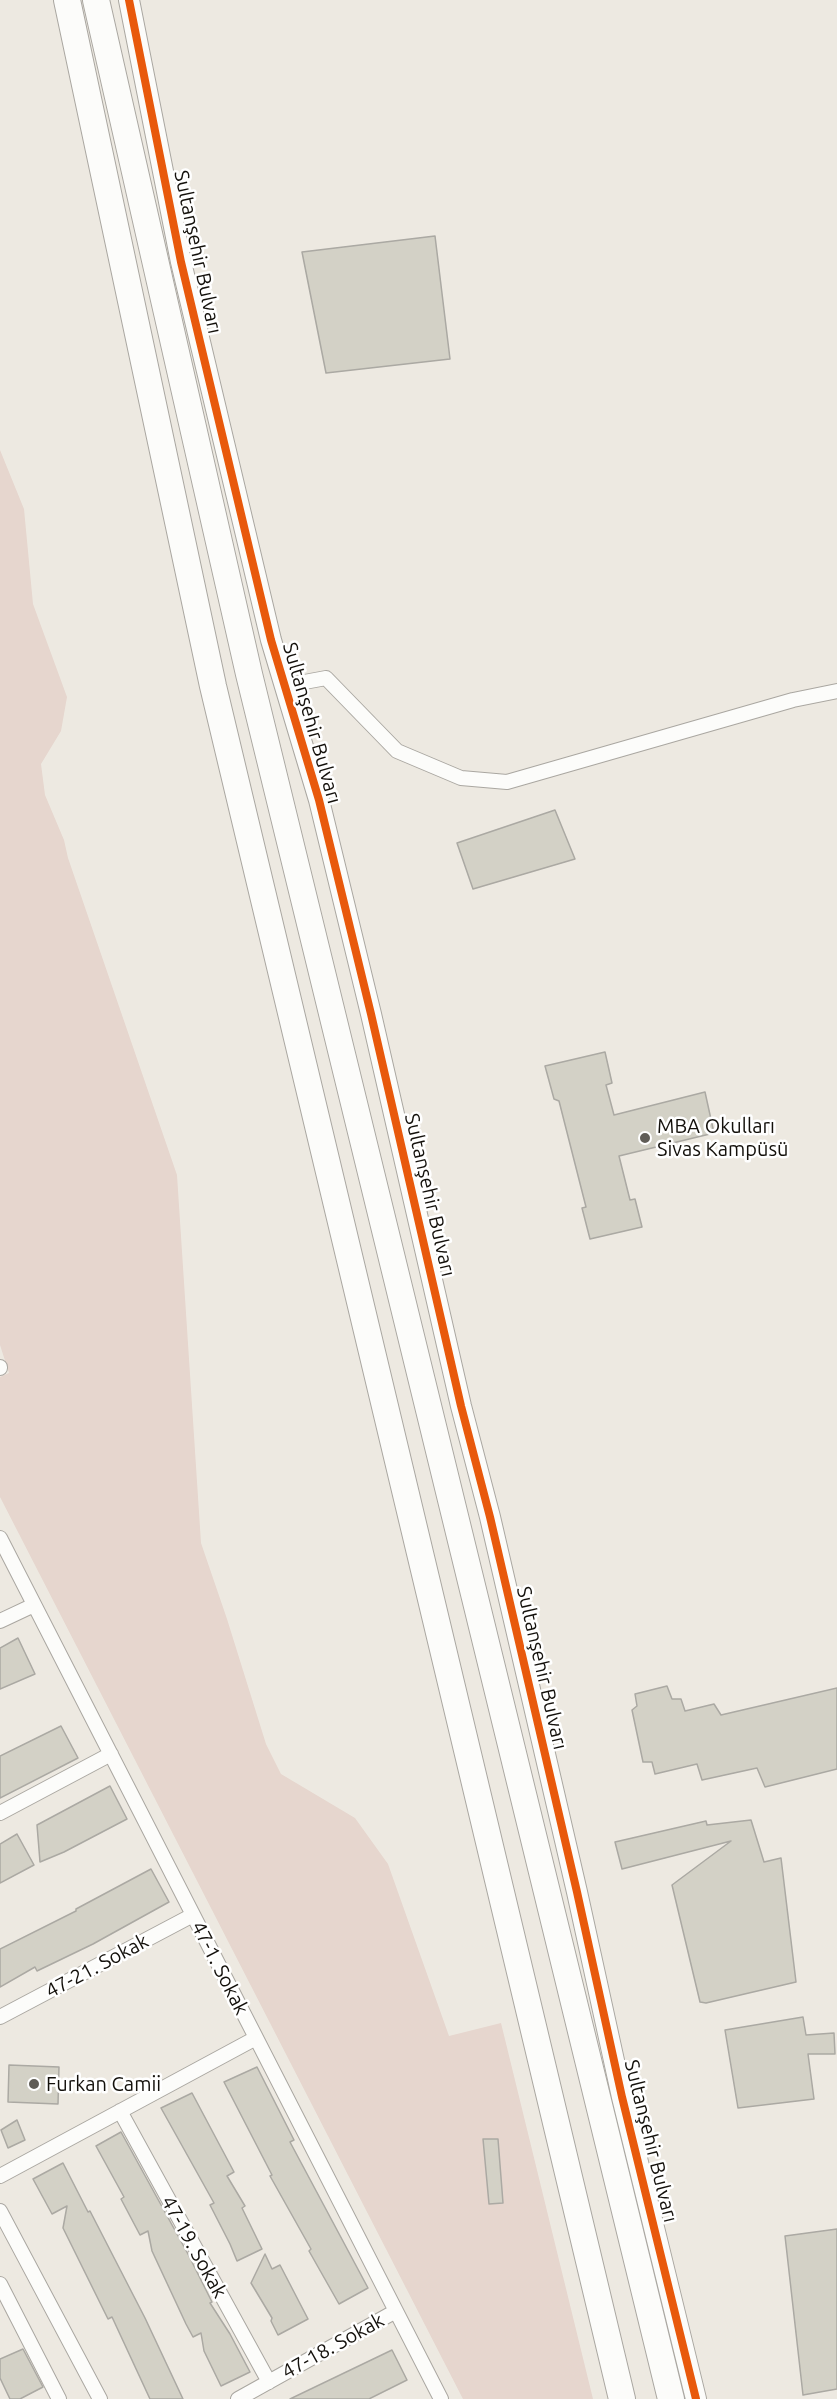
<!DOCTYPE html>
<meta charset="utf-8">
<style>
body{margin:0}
canvas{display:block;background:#ede9e1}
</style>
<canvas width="837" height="2399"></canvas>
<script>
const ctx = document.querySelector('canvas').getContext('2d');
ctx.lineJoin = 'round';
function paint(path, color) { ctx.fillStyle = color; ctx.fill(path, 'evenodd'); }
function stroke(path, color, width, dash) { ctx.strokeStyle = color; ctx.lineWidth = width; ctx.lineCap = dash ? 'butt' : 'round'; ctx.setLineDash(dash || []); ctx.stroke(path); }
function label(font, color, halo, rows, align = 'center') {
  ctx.font = font + ' Ubuntu,sans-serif'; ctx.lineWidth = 5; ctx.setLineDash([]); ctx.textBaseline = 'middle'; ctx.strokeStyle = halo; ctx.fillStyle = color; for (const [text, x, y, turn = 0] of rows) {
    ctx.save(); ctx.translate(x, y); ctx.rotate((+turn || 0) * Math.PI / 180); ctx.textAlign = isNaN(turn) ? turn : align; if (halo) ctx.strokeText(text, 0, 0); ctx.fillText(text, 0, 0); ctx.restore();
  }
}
paint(new Path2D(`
 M0,450L24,509L33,604L67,697L61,731L41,764L45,795L64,840L68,858L177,1175L201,1543L227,1619L266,1744L281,1774L355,1818L388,1864L449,2036L501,2023L593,2399H463L0,1497V1377L9,1373L0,1345Z`), '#e6d6ce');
const building = new Path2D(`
 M435,236L450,359L326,373L302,252Z
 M555,810L575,859L473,889L457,843Z
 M605,1052L612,1083L606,1085L614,1115L705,1092L714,1133L619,1156L630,1200L635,1199L642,1227L590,1239L582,1208L586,1207L559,1101L554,1099L545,1066Z
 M18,1638L35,1674L0,1689V1648Z
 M667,1686L672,1699H681L685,1711L714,1704L721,1715L837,1688V1769L765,1787L757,1768L702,1780L697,1764L655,1774L652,1762H643L632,1710L637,1706L635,1694Z
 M61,1726L78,1758L0,1798V1756Z
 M110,1786L127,1819L64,1852L40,1862L37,1825Z
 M751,1820L764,1862L781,1858L796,1982L706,2003L700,2002L672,1885L731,1841L622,1869L615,1842L706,1821L707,1825Z
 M17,1834L34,1865L0,1883V1844Z
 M151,1869L169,1902L93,1944L37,1971L35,1967L0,1987V1949L76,1911V1909Z
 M803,2017L806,2035L834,2033L835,2054H808L814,2099L738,2108L725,2030Z
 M9,2065L59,2067L58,2104L8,2102Z
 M257,2067L294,2140L290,2142L368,2288L339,2304L309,2251L311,2249L270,2176L272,2175L224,2082Z
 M192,2093L234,2172L227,2176L245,2206L242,2208L262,2249L237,2261L230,2244L210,2205L214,2203L161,2108Z
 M17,2120L25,2140L8,2148L1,2130Z
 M121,2132L188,2254L212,2302L210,2303L230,2334L250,2372L221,2386L204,2351L201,2333L193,2337L186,2324L152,2251L148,2231L140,2235L121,2199L124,2197L96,2146Z
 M483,2139H498L503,2203L489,2204Z
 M63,2163L88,2212L90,2211L145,2318L183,2399H150L112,2317L108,2319L63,2228L67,2206L52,2214L33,2179Z
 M837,2229V2389L803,2395L785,2236Z
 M265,2254L272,2269L280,2265L308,2319L278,2335L271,2321L272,2318L251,2283Z
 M23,2349L43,2387L20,2399H10L0,2378V2359Z
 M392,2350L407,2380L369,2399H290Z`);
paint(building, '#d3d1c6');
stroke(building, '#aba9a3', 1.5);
const street = new Path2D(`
 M283,686L326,678L397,751L461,778L507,782L793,700L837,691
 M0,1367V1368
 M0,1538L441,2399
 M0,1621L34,1605
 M0,1813L111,1754
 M0,2017L193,1915
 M120,2111L269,2382
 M0,2176L256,2038
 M0,2211L100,2399
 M0,2284L59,2399
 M238,2399L396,2311`);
const secondary = new Path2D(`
 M129,0L181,262L271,640L319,800L371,1014L461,1406L490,1517L577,1892L622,2097L696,2399`);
const highway = new Path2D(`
 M67,0L213,686L622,2399
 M96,0L249,674L671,2399`);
stroke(street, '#aaa7a1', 16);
stroke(secondary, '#aaa7a1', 22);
stroke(highway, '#aaa7a1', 28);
stroke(street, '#fcfcfa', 14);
stroke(secondary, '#fcfcfa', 20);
stroke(highway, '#fcfcfa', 26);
stroke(new Path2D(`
 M129,0L181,262L271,640L319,800L371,1014L461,1406L490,1517L577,1892L622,2097L696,2399`), '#e8590c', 8);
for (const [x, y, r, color] of [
 [645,1138,6,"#5f5c56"],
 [34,2084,6,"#5f5c56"]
]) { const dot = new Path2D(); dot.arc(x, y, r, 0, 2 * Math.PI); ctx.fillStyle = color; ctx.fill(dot); stroke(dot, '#fff', 2); }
label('20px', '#13100b', '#fff', [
 ["Sultanşehir Bulvarı",198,252,78],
 ["Sultanşehir Bulvarı",312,723,74],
 ["Sultanşehir Bulvarı",430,1195,77],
 ["Sultanşehir Bulvarı",542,1668,77],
 ["47-21. Sokak",97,1966,-28],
 ["47-1. Sokak",220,1968,63],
 ["Sultanşehir Bulvarı",651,2141,76],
 ["47-19. Sokak",194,2247,61],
 ["47-18. Sokak",333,2346,-29]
]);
label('20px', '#13100b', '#fff', [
 ["MBA Okulları",657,1126],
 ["Sivas Kampüsü",657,1149],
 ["Furkan Camii",46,2084]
], 'left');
</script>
